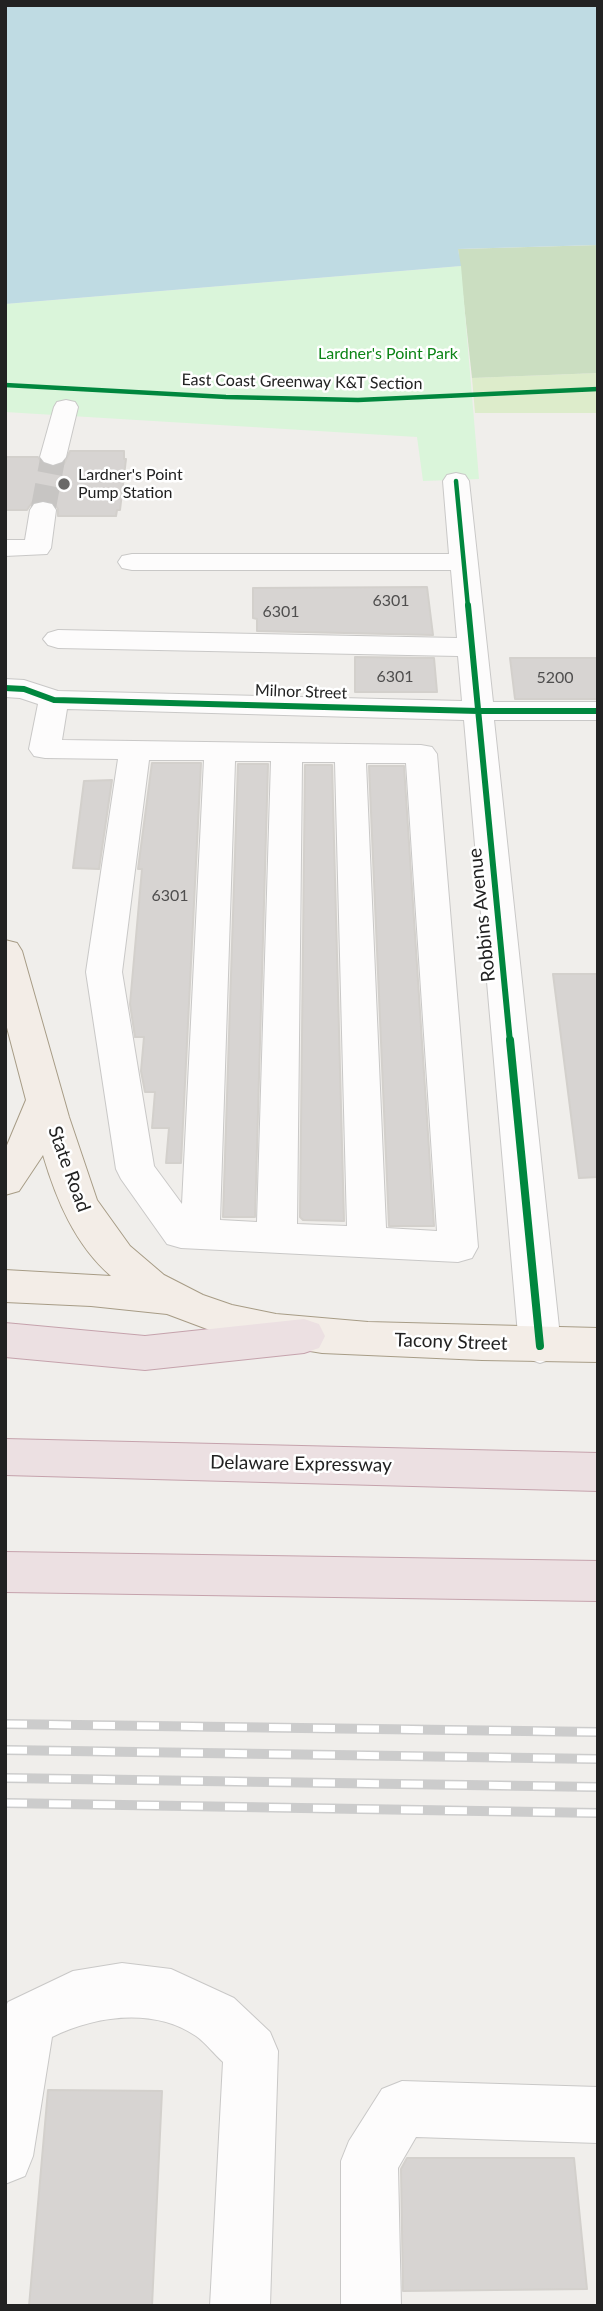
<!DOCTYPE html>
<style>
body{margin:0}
#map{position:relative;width:603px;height:2311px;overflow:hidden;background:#f0eeeb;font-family:Lato,sans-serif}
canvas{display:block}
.frame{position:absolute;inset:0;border:7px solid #222;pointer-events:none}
</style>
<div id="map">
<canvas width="603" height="2311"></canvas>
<div class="frame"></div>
</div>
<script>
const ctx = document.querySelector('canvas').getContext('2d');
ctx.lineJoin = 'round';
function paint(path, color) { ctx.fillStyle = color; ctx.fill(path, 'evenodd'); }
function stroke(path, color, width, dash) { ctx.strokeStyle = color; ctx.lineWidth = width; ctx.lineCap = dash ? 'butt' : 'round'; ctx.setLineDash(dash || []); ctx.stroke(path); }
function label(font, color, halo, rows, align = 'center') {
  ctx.font = font + ' Lato,sans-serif'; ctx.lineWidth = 5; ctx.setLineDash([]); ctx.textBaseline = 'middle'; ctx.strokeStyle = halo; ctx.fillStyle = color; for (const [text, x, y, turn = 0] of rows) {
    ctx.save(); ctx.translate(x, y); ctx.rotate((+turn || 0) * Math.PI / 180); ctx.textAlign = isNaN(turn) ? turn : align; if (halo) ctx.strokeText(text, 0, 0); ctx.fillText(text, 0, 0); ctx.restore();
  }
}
paint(new Path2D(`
 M598,373V413H475L472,378Z`), '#ddeccb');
paint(new Path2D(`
 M598,245V373L472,378L458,249Z`), '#cbdec1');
paint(new Path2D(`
 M461,266L479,479L423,481L417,437L5,412V304Z`), '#daf5da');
paint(new Path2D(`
 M5,5H598V245L458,249L461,266L5,304Z`), '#bfdbe3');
const building = new Path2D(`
 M70,451H124V459H126L120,510H117L116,516H58V509L54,503L44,499L33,501L27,510H5V457H38L43,464L54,467L64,464Z
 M427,587L433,635L257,631V619L253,618V588Z
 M355,657L434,658L437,692H355Z
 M510,658H598V699H515Z
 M152,763H201L181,1163H166L169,1128H152L155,1092H145L141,1071L144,1037H135L130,1004L142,869H138Z
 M238,764H268L255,1217H223Z
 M305,765H332L344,1221L303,1220L300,1217Z
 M369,766H404L434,1226H389Z
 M112,780L99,869L73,868L84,781Z
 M553,974H598V1177L579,1178Z
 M48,2090L162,2091L152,2306H29Z
 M407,2158H574L587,2289L403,2291L401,2169Z`);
paint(building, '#d7d4d2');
stroke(building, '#d3d0cc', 2);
stroke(new Path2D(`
 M43,510L53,457`), '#c7c5c3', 25, [25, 12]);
const minor = new Path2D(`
 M66,400L75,402L78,407L66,457L62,462L53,465L44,462L40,457L54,407L57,402Z
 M456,473L465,475L469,481L493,702H598V720H494L561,1346L555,1358L540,1363L525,1358L519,1346L464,720L67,709L62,740L421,745L432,747L437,754L478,1247L472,1258L458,1262L181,1248L167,1244L121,1179L116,1169L86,972L118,759L45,758L34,756L29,749L38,704L20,698L5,697V679L24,680L58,691L462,701L458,656L58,648L48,645L43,639L48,633L58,630L457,638L451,570H132L122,568L118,562L122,556L132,554H449L443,481L447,475ZM149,760H204L182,1204L154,1166L122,972ZM235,761H271L257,1222L220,1220ZM302,762H335L347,1226L297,1224ZM366,763H406L437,1231L386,1228Z
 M43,502L52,504L56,510L51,548L47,554L5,556V540H25L30,510L34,504Z
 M122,1963L171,1969L234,1998L270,2032L278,2051L270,2306H210L223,2062C214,2054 206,2043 196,2036C153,2007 95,2016 52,2037L33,2156L25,2176L5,2184V2008L8,2002L73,1971Z
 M402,2081L598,2087V2143L416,2137L398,2168L401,2306H341V2161L349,2141L382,2089Z`);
const major = new Path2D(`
 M5,940L17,943L22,951L69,1117L97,1200L130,1246L164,1275L203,1295L232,1305L276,1314L368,1322L598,1328V1362L482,1360L322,1353L231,1338L167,1314L91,1306L5,1302V1270L111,1276C75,1245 56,1199 43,1155L19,1191L5,1195V1150L26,1100L5,1020Z`);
const highway = new Path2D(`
 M304,1319L319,1324L325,1336L319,1348L304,1353L145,1370L5,1357V1323L145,1336Z
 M5,1439L598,1453V1491L5,1475Z
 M5,1552L598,1561V1601L5,1592Z`);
stroke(minor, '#c9c8c7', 2);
stroke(major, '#a79c86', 2);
stroke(highway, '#c5a2ac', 2);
paint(minor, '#fdfcfc');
paint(major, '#f3ede7');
paint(highway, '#ece0e2');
const rail = new Path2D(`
 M5,1724L598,1732
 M5,1750L598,1759
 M5,1778L598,1787
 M5,1803L598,1813`);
stroke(rail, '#ccc', 10);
stroke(rail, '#fff', 7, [22]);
stroke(new Path2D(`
 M5,385L226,397L358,400L598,389
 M456,481L468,607`), '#00873e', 4.5);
stroke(new Path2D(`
 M468,605L510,1042
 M5,688L24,689L54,700L478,711H598`), '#00873e', 6);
stroke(new Path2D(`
 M510,1040L540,1346`), '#00873e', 8);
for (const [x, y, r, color] of [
 [64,484,7,"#6a6968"]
]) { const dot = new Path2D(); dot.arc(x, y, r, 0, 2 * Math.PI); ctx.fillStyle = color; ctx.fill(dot); stroke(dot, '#fff', 2.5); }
label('16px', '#0c8416', '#fff', [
 ["Lardner's Point Park",388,354]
]);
label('16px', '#222', '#fff', [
 ["East Coast Greenway K&T Section",302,382,1],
 ["Milnor Street",301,692,2]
]);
label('16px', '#222', '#fff', [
 ["Lardner's Point",78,475],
 ["Pump Station",78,493]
], 'left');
label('16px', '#4f4e4e', null, [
 ["6301",391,601],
 ["6301",281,612],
 ["6301",395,677],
 ["5200",555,678],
 ["6301",170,896]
]);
label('19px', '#222', '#fff', [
 ["Robbins Avenue",482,915,-96],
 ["State Road",69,1169,70],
 ["Tacony Street",451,1342,2],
 ["Delaware Expressway",301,1464,1]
]);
</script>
